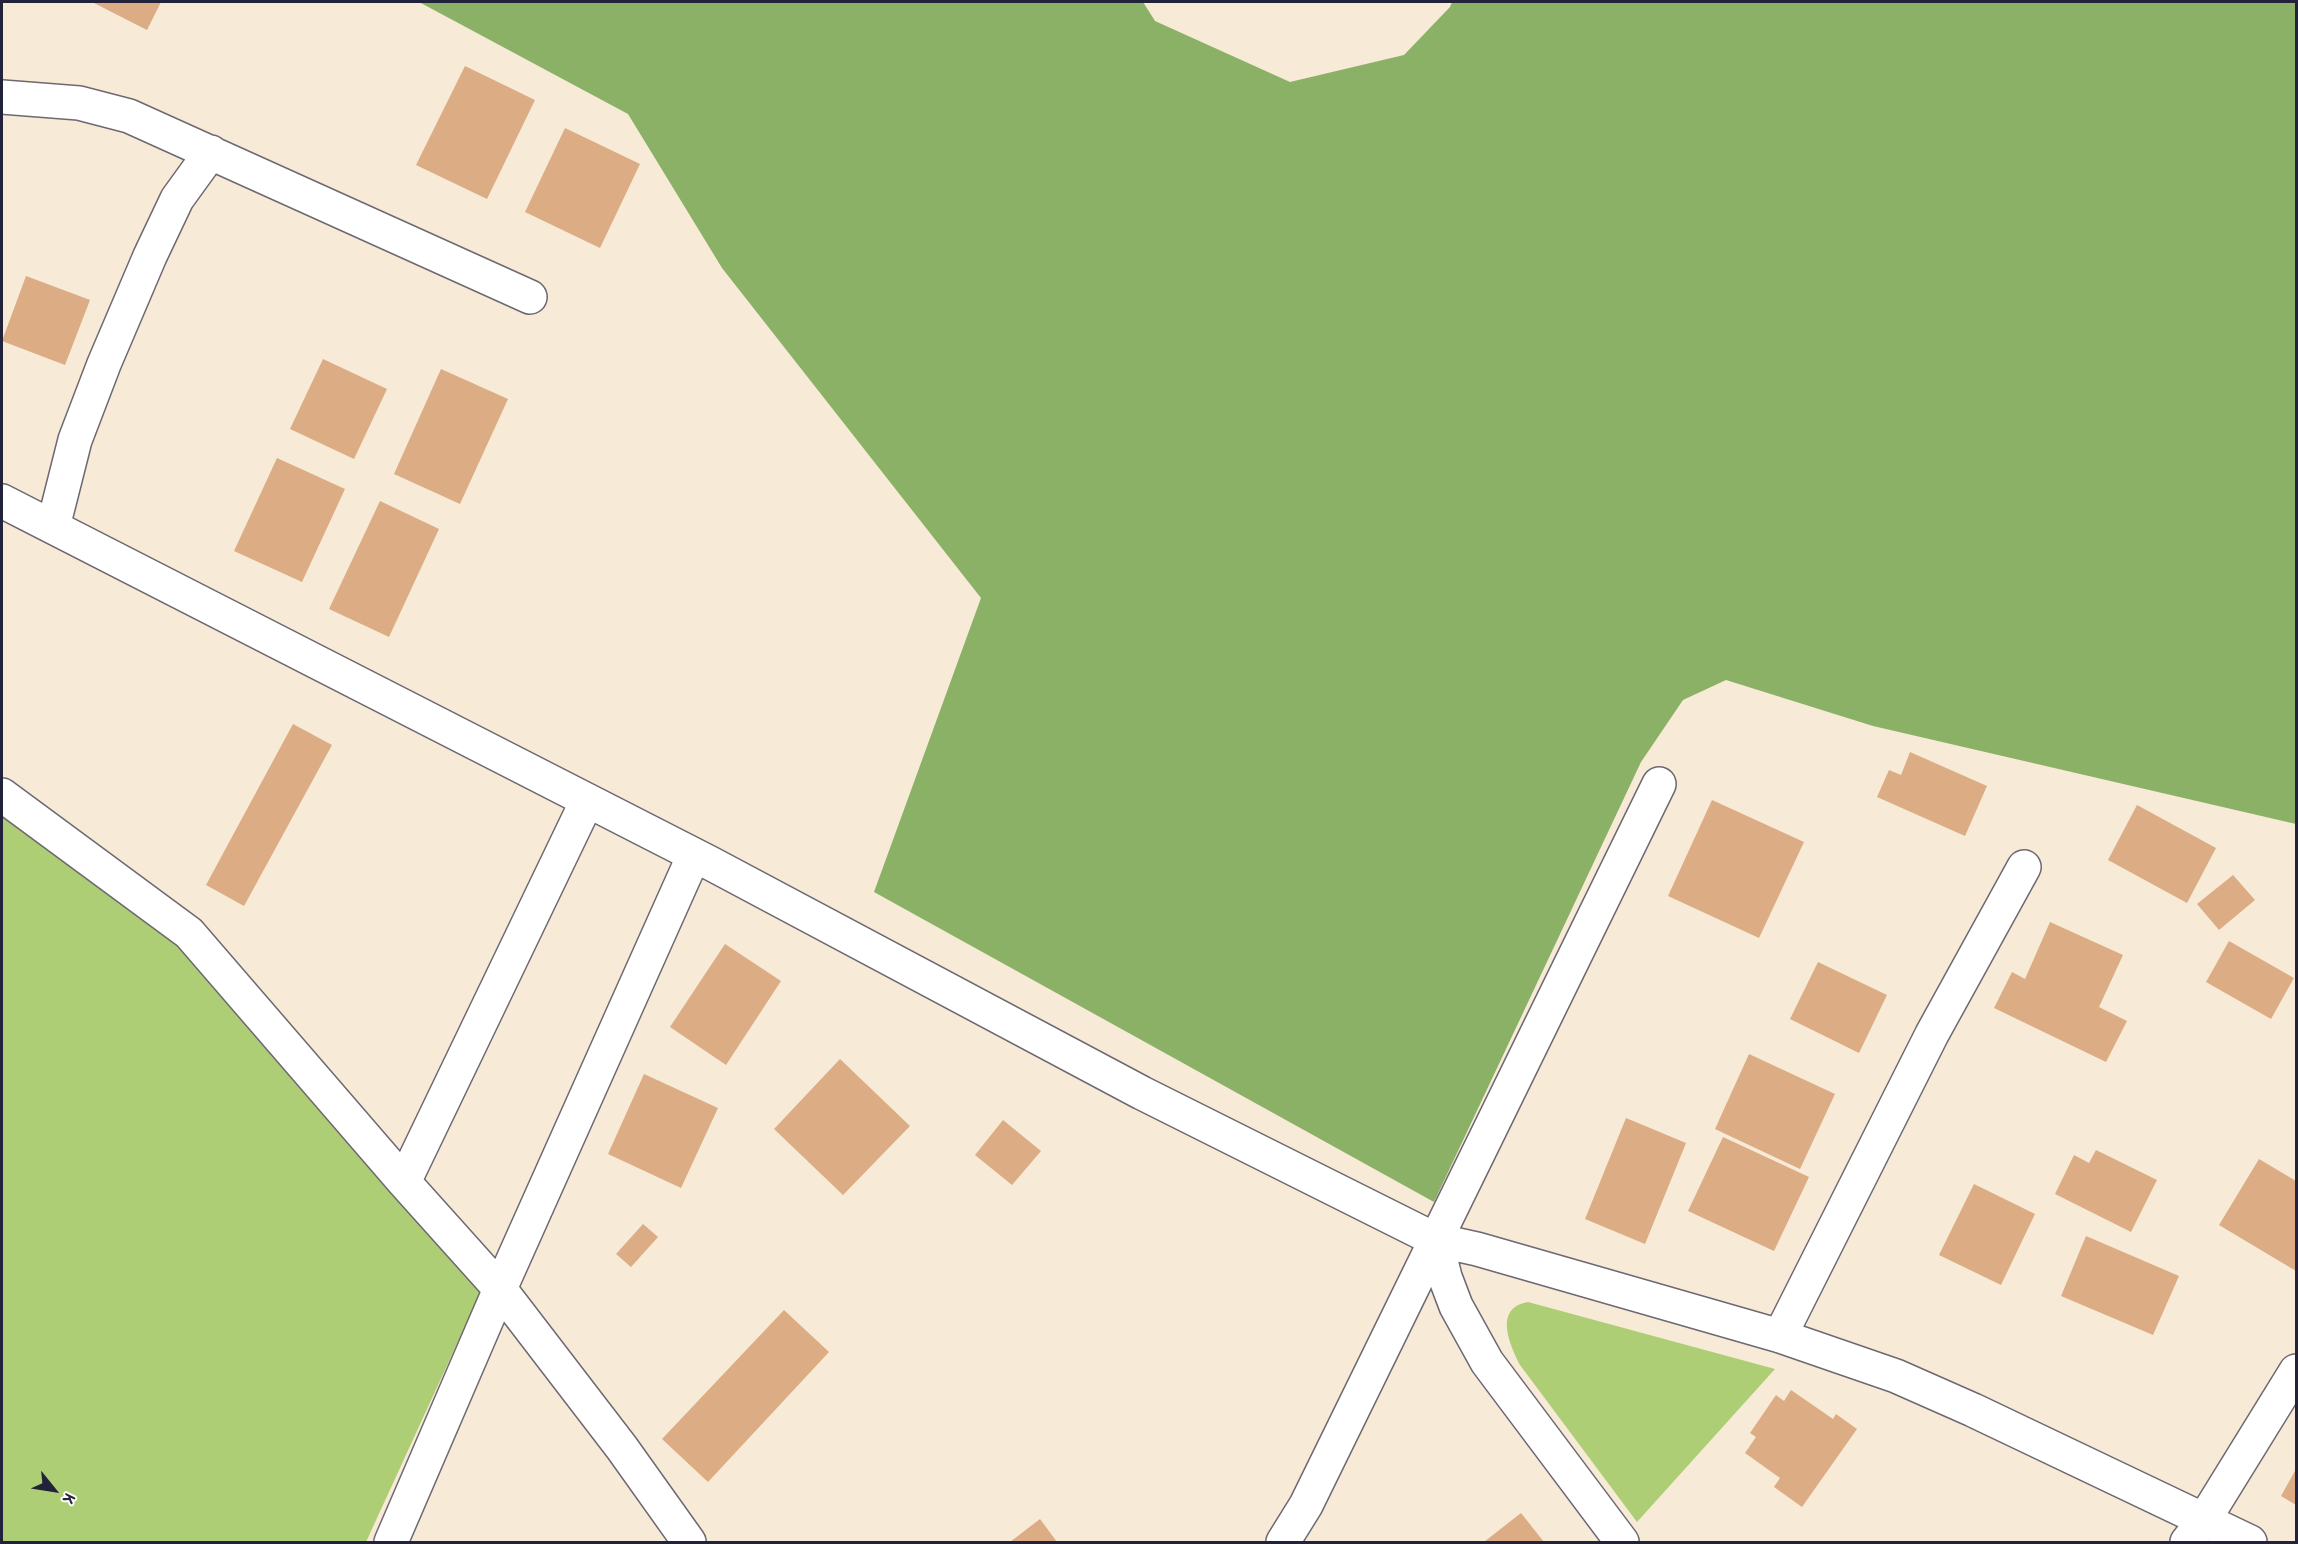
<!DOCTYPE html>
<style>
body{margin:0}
#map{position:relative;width:2298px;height:1544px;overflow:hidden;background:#f7ead6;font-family:"Patrick Hand",sans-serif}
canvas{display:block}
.frame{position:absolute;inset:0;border:3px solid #22223b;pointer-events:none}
.north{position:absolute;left:24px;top:1460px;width:60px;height:60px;-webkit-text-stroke:4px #fdfcf7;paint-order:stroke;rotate:120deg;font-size:16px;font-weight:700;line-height:24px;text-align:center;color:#22223b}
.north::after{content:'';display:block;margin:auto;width:21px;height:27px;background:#22223b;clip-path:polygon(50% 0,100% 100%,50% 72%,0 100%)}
</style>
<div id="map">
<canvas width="2298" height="1544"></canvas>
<div class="frame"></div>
<div class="north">K</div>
</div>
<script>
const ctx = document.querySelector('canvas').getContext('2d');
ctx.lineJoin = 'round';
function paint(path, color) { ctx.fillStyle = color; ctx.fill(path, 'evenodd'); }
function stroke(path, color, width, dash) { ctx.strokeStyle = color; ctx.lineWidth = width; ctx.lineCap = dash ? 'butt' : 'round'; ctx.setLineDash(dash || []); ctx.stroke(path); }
paint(new Path2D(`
 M2,816L179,946L483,1287L366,1542H2Z
 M1528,1302L1775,1369L1637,1522L1520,1365C1510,1345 1493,1308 1528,1302Z`), '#aece75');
paint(new Path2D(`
 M419,2H1143L1155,21L1290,82L1404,55L1450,7L1452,2H2296V824L1873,726L1726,680L1683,700L1641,762L1434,1202L874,892L981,598L722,268L628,114Z`), '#8ab166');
paint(new Path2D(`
 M92,2H161L147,30Z
 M465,66L535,100L487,199L416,165Z
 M565,128L640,164L600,248L525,212Z
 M26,276L90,300L65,365L2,341Z
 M323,359L387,389L354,459L290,429Z
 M441,369L508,399L460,504L394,474Z
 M277,458L345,489L302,582L234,551Z
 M380,501L439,529L389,637L329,609Z
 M293,724L332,745L244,906L206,885Z
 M1910,752L1987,786L1965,836L1877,797L1889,770L1901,775Z
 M1712,800L1804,842L1759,938L1668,896Z
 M2137,805L2216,848L2187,903L2108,860Z
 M2233,875L2255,900L2219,930L2197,904Z
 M2050,922L2123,955L2099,1007L2127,1021L2106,1062L1994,1008L2012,972L2025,979Z
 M2229,941L2294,978L2271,1019L2206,982Z
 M725,944L781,981L726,1065L670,1027Z
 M1818,962L1887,995L1859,1053L1790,1019Z
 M1749,1054L1835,1094L1800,1169L1715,1129Z
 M840,1059L910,1126L843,1195L774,1129Z
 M644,1074L718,1108L681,1188L608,1154Z
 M1626,1118L1686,1143L1645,1244L1585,1219Z
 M1003,1120L1041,1151L1012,1185L975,1155Z
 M1723,1137L1809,1177L1774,1251L1688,1211Z
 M2096,1150L2157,1180L2131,1232L2055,1194L2074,1155L2089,1163Z
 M2259,1159L2296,1181V1271L2219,1225Z
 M1974,1184L2035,1214L2001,1285L1939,1255Z
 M643,1224L658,1237L631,1267L616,1254Z
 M2086,1236L2179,1276L2153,1335L2061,1296Z
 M784,1310L829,1352L708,1482L662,1439Z
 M1791,1390L1833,1419L1836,1414L1857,1429L1802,1507L1774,1487L1780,1478L1745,1453L1756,1437L1750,1433L1776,1395L1784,1401Z
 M2296,1469V1505L2281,1496Z
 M1521,1513L1544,1542H1484Z
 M1040,1519L1057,1542H1010Z`), '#dcac84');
const minor = new Path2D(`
 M2,97L79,103L129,116L530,297
 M2,501L710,863L1142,1093L1436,1240L1477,1249L1780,1336L1896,1376L1973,1410L2250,1542
 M53,527L75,440L104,364L150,256L177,199L211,152
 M2,795L189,933L404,1182L500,1289L622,1448L689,1542
 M404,1182L587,801
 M1436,1240L1445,1277L1456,1306L1487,1362L1622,1542
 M1780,1336L1932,1034L2024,867
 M391,1542L500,1289L694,855
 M1283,1542L1306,1505L1659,784
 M2187,1542L2204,1520L2296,1371`);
stroke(minor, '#6d6871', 36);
stroke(minor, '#fff', 33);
</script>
